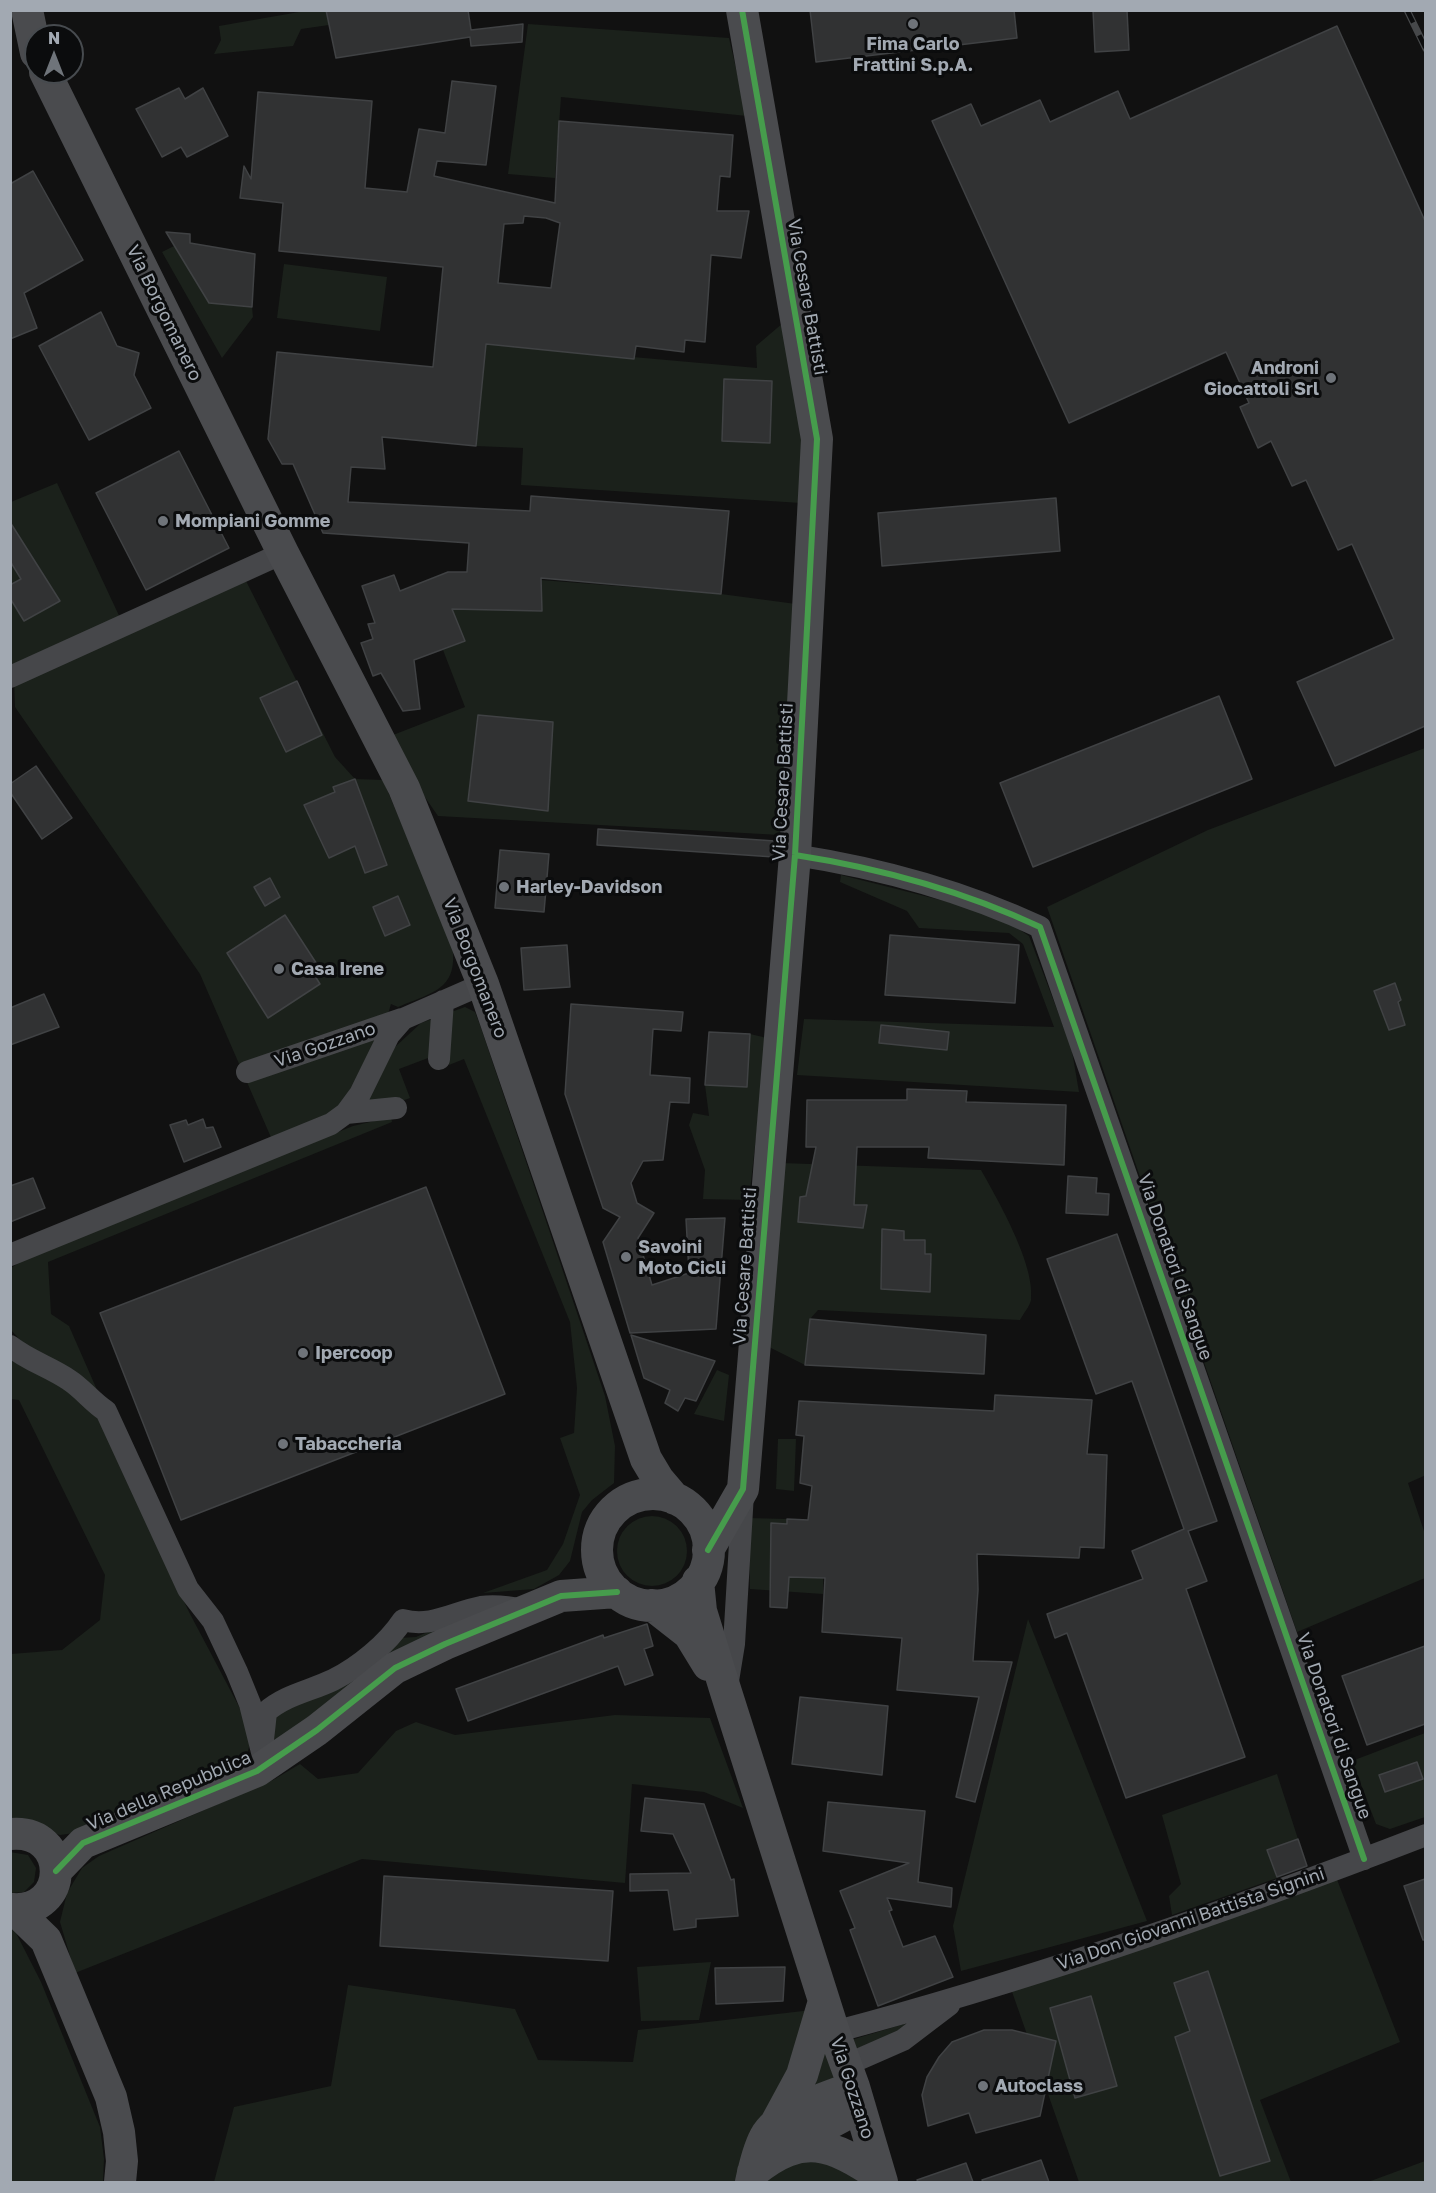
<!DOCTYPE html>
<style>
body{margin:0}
#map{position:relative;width:1436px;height:2193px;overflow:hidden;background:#111;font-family:"Golos Text",sans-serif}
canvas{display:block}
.frame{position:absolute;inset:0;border:12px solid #a2a9b2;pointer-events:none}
.north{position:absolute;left:24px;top:24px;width:60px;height:60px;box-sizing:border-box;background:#0b0c0d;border:2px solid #474b4f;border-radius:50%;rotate:0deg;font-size:16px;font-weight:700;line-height:24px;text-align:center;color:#a2a9b2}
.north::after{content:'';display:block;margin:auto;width:21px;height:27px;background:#6f747a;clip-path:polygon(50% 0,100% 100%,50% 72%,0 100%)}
</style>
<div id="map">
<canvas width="1436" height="2193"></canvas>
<div class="frame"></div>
<div class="north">N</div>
</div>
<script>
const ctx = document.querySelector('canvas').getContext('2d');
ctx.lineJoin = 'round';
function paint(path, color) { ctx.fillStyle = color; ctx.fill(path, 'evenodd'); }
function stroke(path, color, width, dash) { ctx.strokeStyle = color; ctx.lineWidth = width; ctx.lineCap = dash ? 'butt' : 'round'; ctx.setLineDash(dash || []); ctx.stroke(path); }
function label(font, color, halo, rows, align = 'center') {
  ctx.font = font + ' "Golos Text",sans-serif'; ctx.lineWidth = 6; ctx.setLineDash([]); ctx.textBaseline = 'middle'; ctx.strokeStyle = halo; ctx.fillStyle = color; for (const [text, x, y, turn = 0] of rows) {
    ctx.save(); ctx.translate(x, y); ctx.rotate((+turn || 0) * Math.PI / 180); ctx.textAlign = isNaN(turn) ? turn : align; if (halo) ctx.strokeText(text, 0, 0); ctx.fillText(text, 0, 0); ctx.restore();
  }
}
paint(new Path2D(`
 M305,11H326L329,25L301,29L293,46L214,54L221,40L219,26Z
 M528,24L729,38L747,116L561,97L555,178L508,174Z
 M178,244L183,260L209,303L252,307L253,317L222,358L162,252Z
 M284,264L387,277L380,331L277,318Z
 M783,323L802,433L801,503L521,485L523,448L476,446L486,344L757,368L756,346Z
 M57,483L122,622L11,669V502Z
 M244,577L335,757L355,779L383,780L452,944C459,989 434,992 398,1007L391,1004L381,1038L336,1113L273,1142L200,974L15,707L14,679Z
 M541,580L721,594L796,604L780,835L438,816L415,783L393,735L465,707L443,650L465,641L452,609L542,611Z
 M1425,748L1426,1475L1408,1483L1425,1534V1578L1297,1632L1047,907L1208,830Z
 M841,875L996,914L1029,936L1064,1028H1068L1079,1092L797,1075L804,1019L1054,1027L1023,944L1009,933L919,928L907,911L840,882Z
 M465,1007L475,1012L480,1025L605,1396L615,1446L614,1483L592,1500L582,1512L570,1561L559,1575L534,1589L483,1593L547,1570L563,1544L580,1495L560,1438L574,1433L577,1388L570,1322L464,1059L449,1065L444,1052L399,1069L410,1098L393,1104L363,1107L395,1047L421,1023Z
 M750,1034L767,1038L749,1200L703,1199L705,1170L689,1125L693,1113L709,1116L705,1085L746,1087Z
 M391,1117L392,1122L48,1262L51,1314L69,1326L101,1399L24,1344L11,1330V1268L30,1255L353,1126Z
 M781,1163L981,1170C998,1200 1036,1266 1031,1300C1030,1306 1023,1314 1020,1320L818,1310L810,1319L805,1365L767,1346Z
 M10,1351L62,1384L96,1414L189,1612L245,1718L250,1743L247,1755L241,1764L82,1832L60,1835L11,1822V1654L62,1650L100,1620L105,1575L19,1400L11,1399Z
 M717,1370L729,1375L724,1421L694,1414Z
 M778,1439H796L794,1491L776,1489Z
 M617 1551a35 35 0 1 1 70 0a35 35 0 1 1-70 0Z
 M748,1518L824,1520L823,1594L750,1589Z
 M458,1619L274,1743L275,1709L399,1638L416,1637Z
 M1028,1619L1147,1921L961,1971L953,1926Z
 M615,1715L710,1718L743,1808L704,1792L632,1784L625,1883L362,1859L75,1973L60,1922L67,1893L82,1868L99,1856L273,1780L300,1764L318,1779L358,1773L396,1731L416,1722L455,1735Z
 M1425,1733V1817L1390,1829L1376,1824L1352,1761Z
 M1277,1774L1298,1839L1267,1850L1277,1878L1172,1915L1169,1896L1181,1884L1162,1815Z
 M10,1852L28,1855L36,1868L34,1882L24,1892L11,1893Z
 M1336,1877L1400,2042L1260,2100L1291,2182H1079L1011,1989Z
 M10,1926L14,1929L41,1982L100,2127L104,2159L103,2182H11Z
 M711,1962L699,2020L641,2021L637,1967Z
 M348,1985L515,2009L538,2060L633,2062L638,2030L812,2010L744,2182H214L234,2107L331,2086Z
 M907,2023L899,2032L851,2051L848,2041Z
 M828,2036L844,2083L807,2094Z
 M801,2154L871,2182H759Z
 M1425,2161V2182H1368Z`), '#1b211b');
const building = new Path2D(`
 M326,10H468L471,30L523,24L522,42L471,46L470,37L336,58Z
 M810,10H1014L1017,38L816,62Z
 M1093,10H1127L1129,50L1095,52Z
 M1337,26L1425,221V726L1335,766L1297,682L1394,639L1352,544L1338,550L1306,480L1292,486L1271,441L1258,448L1240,407L1249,403L1226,352L1069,423L932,121L971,104L981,126L1040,100L1050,122L1118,91L1130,119Z
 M452,81L496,86L486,165L437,161L434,176L555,203L559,121L733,135L730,177L720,176L717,211H749L741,258L711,255L705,342L685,340L684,352L636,346L634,359L486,344L476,446L382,437L385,469L351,467L348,502L530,511L531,496L729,511L721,594L541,578L542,611L452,609L465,641L414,660L420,709L403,711L381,673L373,676L361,643L373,639L368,624L375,623L362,586L394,575L400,591L448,572H467L469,543L323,533L293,464H282L268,439L277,352L433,367L443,267L279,251L283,203L240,198L244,166L251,179L258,92L372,101L365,188L407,192L419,129L445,133ZM524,216L546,218L560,223L551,288L498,283L504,224L523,223Z
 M179,88L185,99L203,88L228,136L187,157L181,147L162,157L136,109Z
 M33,171L83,260L24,293L37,328L10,339V184Z
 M166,232L190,234V243L255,254L252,307L209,303Z
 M101,312L117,346L139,353L134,375L151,408L89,440L39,346Z
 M724,379L772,381L770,443L722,441Z
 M179,451L229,548L146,590L96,493Z
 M1056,498L1060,551L882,566L878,513Z
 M10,522L60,601L24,621L10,598V585L21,579L10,561Z
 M297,681L322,735L286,752L260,698Z
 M1219,696L1252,779L1033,867L1000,783Z
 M478,715L553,722L548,811L468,801Z
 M36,766L72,818L42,839L10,792V784Z
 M355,779L387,865L365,873L355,846L329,858L304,805L335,792L333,787Z
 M598,829L775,841L774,857L597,845Z
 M500,850L549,854L544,912L495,908Z
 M270,878L280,897L265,906L254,887Z
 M398,896L410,925L385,936L373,907Z
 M285,915L322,972L315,976L320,984L268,1018L227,953Z
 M890,935L1019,945L1015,1003L885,995Z
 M567,945L570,987L524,990L521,948Z
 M1395,983L1401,1000L1398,1002L1405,1025L1389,1030L1374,991Z
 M44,994L59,1027L10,1045V1008Z
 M571,1004L683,1012L681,1031L653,1029L650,1075L690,1078L689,1103L670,1102L663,1160L643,1161L631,1183L637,1203L654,1213L638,1238L652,1285L689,1273L686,1219L725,1218L716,1329L630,1333L603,1242L620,1217L603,1208L565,1094Z
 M881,1025L949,1032L947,1050L879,1043Z
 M709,1032L750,1034L747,1087L705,1085Z
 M907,1089L967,1091L966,1102L1066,1105L1064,1165L928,1158L929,1147H857L854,1205H867L863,1228L798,1222L800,1197L806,1196L816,1147H806L807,1100H907Z
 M203,1119L206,1128L213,1127L221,1147L184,1162L170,1125L186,1120L188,1125Z
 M1068,1176L1097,1178L1096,1193L1109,1194L1108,1215L1066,1213Z
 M33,1178L45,1208L10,1222V1186Z
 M426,1187L505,1394L181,1520L100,1313Z
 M882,1229L904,1231V1240H925V1254H931L930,1292L881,1289Z
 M1117,1234L1217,1521L1188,1531L1207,1581L1186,1589L1245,1757L1126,1798L1067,1633L1055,1638L1047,1614L1143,1579L1132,1551L1184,1529L1132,1381L1096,1394L1047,1259Z
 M810,1319L986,1335L984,1374L805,1365Z
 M631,1335L715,1361L696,1401L685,1398L678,1411L665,1403L670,1390L644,1378Z
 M995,1395L1092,1400L1087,1454L1107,1455L1104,1548L1080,1547L1079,1558L977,1554L978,1590L973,1661L1012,1662L975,1802L956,1797L979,1697L897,1690L902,1638L822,1632L825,1578L789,1577L787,1608L770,1607L771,1523L787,1524V1519L808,1520L812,1486L800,1483L804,1436L796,1435L799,1401L994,1411Z
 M647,1624L653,1646L644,1649L653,1675L625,1685L618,1666L468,1721L456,1689L603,1635L604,1638Z
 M1425,1646V1724L1367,1745L1342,1676Z
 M800,1697L888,1706L882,1775L792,1764Z
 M1417,1762L1423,1779L1385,1792L1379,1775Z
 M645,1798L704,1804L731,1880L734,1879L738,1916L696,1919V1927L674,1930L668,1890L630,1891V1874L691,1873L673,1834L641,1831Z
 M828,1802L925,1811L918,1882L952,1888L951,1907L887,1898L892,1910L889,1911L903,1947L935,1936L953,1977L878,2006L850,1930L855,1928L840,1891L909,1863L823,1851Z
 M1298,1839L1307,1866L1277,1877L1267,1850Z
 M384,1876L613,1891L608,1961L380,1946Z
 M1425,1879V1940H1423L1404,1886Z
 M785,1967L783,2001L716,2004L715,1968Z
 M1208,1971L1270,2161L1220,2176L1175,2037L1190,2031L1174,1983Z
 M1091,1996L1117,2086L1075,2098L1050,2008Z
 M984,2030H1012L1056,2041L1040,2116L976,2133L969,2113L928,2126L922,2095L927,2077L939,2057L952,2042Z
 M1041,2160L1049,2182H983L982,2180Z
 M966,2163L973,2182H918L917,2180Z`);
paint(building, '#313233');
stroke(building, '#404244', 1.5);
stroke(new Path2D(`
 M10,677L283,553
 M795,855C879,868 963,891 1040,927L1364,1859
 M439,1059L443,1001
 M247,1072L402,1019
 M346,1113L396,1108
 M10,1255L331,1124L346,1113L360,1094L389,1035L403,1019L483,984
 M10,1346C29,1361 50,1367 69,1380C83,1389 92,1402 106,1411L188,1589L213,1621L237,1672L250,1704L262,1752
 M727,1687L734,1644L743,1493
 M263,1740L266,1712C285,1695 310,1691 333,1680C359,1667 387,1644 403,1620C431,1628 454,1612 481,1607C496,1605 510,1607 524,1610
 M834,2032C1034,1979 1232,1910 1426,1835
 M846,2065L903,2040L949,2005`), '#46474a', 22);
stroke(new Path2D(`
 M27,10L36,53
 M45,72L283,553L404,788L483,984L646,1459L658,1479L675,1499
 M597 1550a56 56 0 1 1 112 0a56 56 0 1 1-112 0Z
 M708,1550L743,1489L795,855L817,439L742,10
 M698,1581L701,1611L726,1692L834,2032L854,2087L882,2182
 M652,1605L689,1634L708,1665
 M10,1834C71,1828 71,1915 10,1909
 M56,1871L83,1843L257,1771L317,1730L395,1668L445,1644L561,1596L617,1592
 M14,1909L46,1940L111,2097L119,2132L122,2161L120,2182
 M776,2123L802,2075L824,2001
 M791,2144L860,2107
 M753,2172C804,2131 831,2144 880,2176
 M751,2182C754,2168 758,2150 765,2137C779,2111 828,2097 854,2087`), '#4a4b4e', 32);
const rail = new Path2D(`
 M1407,10L1426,49`);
stroke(rail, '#46484a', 7);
stroke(rail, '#0b0c0d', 4.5, [14]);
stroke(new Path2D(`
 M795,855C879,868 963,891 1040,927L1364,1859
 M708,1550L743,1489L795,855L817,439L742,10
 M56,1871L83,1843L257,1771L317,1730L395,1668L445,1644L561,1596L617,1592`), '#469c4c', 6);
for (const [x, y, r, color] of [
 [913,24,6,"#6f747a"],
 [1331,378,6,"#6f747a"],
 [163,521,6,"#6f747a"],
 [504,887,6,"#6f747a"],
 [279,969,6,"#6f747a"],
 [626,1257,6,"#6f747a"],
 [303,1353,6,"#6f747a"],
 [283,1444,6,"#6f747a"],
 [983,2086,6,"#6f747a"]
]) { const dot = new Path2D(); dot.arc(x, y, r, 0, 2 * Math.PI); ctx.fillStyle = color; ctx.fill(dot); stroke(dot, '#0b0c0d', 2); }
label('bold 18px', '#a2a9b2', '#0b0c0d', [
 ["Fima Carlo",913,44,"center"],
 ["Frattini S.p.A.",913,65,"center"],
 ["Androni",1319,368,"right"],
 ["Giocattoli Srl",1319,389,"right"],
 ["Mompiani Gomme",175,521],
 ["Harley-Davidson",516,887],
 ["Casa Irene",291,969],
 ["Savoini",638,1247],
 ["Moto Cicli",638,1268],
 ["Ipercoop",315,1353],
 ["Tabaccheria",295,1444],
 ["Autoclass",995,2086]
], 'left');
label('18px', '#a2a9b2', '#0b0c0d', [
 ["Via Cesare Battisti",807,297,80],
 ["Via Borgomanero",164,313,64],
 ["Via Cesare Battisti",783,782,-87],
 ["Via Borgomanero",475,968,69],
 ["Via Gozzano",325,1045,-19],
 ["Via Cesare Battisti",745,1266,-86],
 ["Via Donatori di Sangue",1175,1267,71],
 ["Via Donatori di Sangue",1334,1726,71],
 ["Via della Repubblica",169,1791,-23],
 ["Via Don Giovanni Battista Signini",1191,1919,-19],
 ["Via Gozzano",852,2088,72]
]);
</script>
